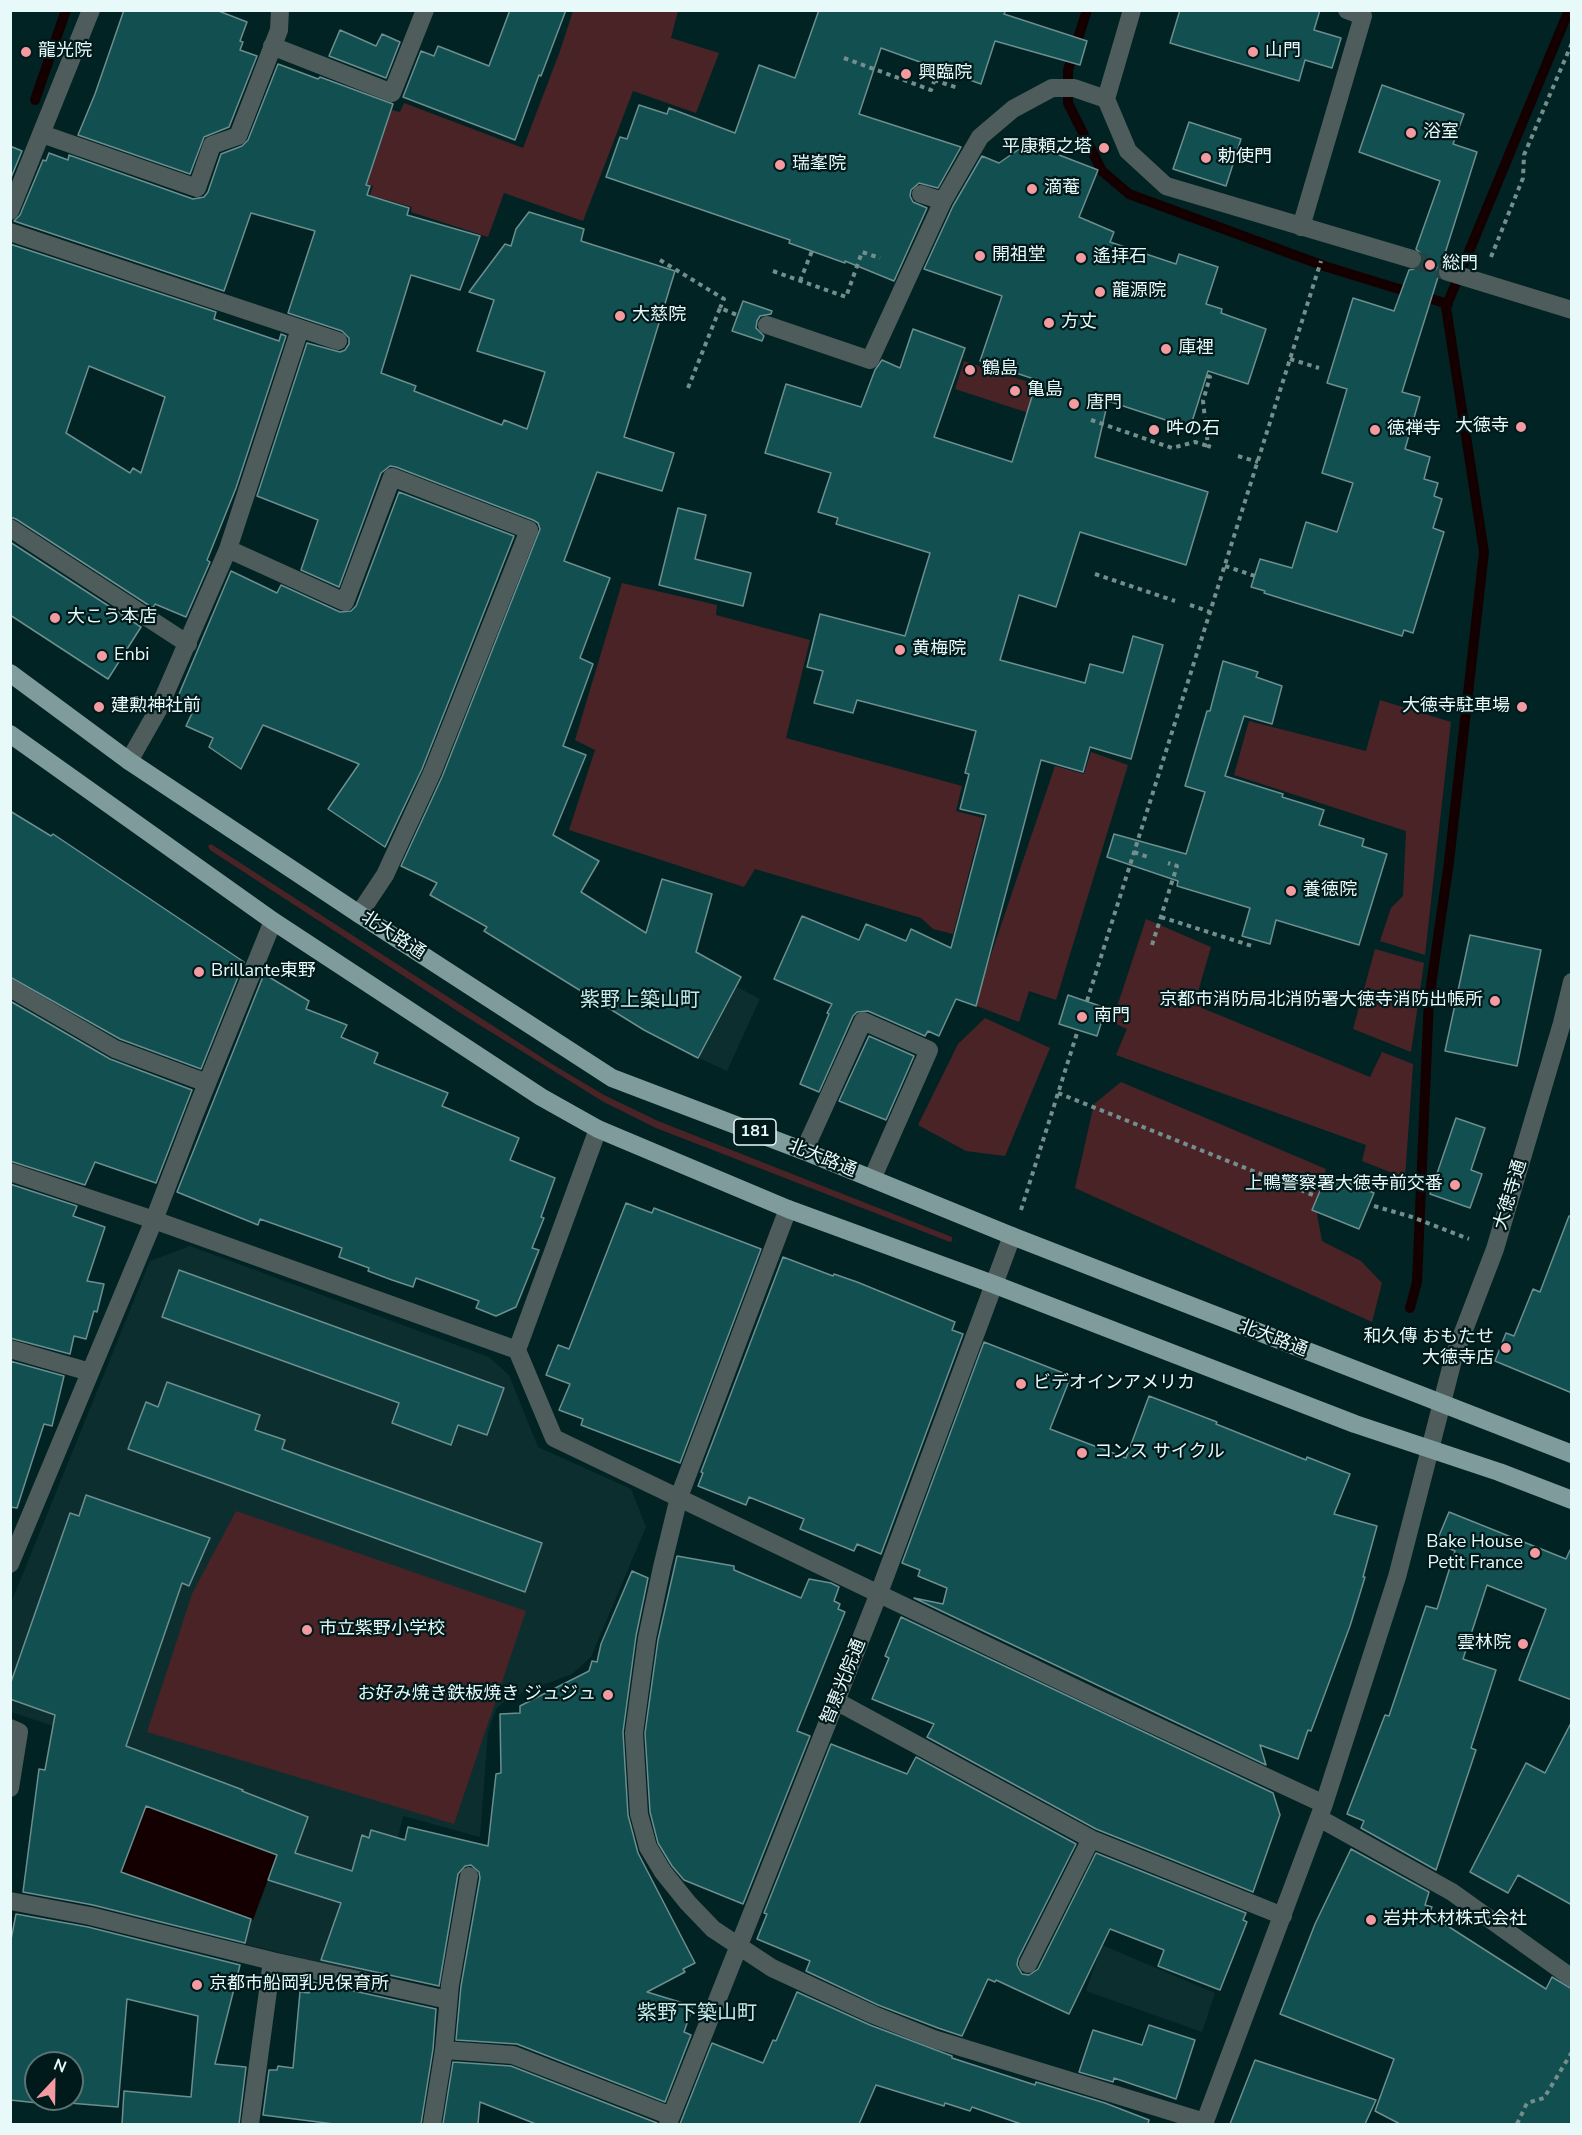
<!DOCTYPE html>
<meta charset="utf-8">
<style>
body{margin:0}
#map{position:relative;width:1582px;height:2135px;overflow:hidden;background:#022323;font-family:"Nunito Sans",sans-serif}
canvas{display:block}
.frame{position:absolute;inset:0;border:12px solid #e7f9f9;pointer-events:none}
.north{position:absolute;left:24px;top:2051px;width:60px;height:60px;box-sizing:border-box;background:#00191a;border:2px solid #5c7373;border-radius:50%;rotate:22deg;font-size:16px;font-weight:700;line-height:24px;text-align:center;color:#e7f9f9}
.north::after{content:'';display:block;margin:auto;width:21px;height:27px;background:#f49aa1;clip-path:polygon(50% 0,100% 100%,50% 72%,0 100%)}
</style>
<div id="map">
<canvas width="1582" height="2135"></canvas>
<div class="frame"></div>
<div class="north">N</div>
</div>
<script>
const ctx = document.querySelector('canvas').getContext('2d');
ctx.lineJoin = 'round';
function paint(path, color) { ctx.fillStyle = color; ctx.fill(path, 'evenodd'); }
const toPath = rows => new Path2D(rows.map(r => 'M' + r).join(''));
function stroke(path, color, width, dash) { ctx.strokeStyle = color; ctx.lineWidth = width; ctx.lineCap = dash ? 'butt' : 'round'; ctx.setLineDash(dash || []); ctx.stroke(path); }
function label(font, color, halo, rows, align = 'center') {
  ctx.font = font + ' "Nunito Sans","Noto Sans JP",sans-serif'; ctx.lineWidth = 4.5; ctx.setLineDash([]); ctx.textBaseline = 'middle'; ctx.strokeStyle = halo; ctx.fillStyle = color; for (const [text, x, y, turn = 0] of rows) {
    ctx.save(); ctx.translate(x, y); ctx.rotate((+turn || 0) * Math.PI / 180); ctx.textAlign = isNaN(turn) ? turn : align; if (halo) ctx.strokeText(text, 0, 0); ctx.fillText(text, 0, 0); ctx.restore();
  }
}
paint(toPath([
 [737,987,760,999,727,1071,699,1058],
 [190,1246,489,1357,509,1375,538,1447,631,1489,646,1527,591,1657,572,1674,508,1698,496,1709,488,1731,480,1837,403,1816,366,1974,87,1905,140,1755,11,1712,11,1603,150,1261],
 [1102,1945,1215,1993,1202,2032,1086,1991]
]), '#0c2e2f');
paint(toPath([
 [573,11,678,11,671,38,719,53,696,113,633,91,583,221,504,193,488,237,411,212,412,207,370,195,373,186,367,184,392,110,400,112,404,103,523,148,560,51],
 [964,361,1053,390,1044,418,955,389],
 [622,583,717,605,716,615,810,640,786,738,962,786,956,811,983,818,953,934,933,929,921,918,755,869,744,887,569,830,595,750,575,740],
 [1380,700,1451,722,1425,955,1380,941,1391,908,1403,896,1406,831,1234,775,1249,721,1366,751],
 [1091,752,1128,765,1056,1000,1029,991,1019,1022,974,1005,1055,766,1084,774],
 [211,844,552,1064,604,1095,658,1121,952,1237,952,1241,950,1242,656,1128,602,1101,462,1014,210,850,208,846],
 [1146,919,1211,947,1197,995,1202,1008,1370,1077,1382,1052,1413,1064,1405,1178,1362,1161,1366,1145,1116,1055,1127,1029,1112,1022],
 [1375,949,1424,963,1411,1052,1353,1029],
 [985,1018,1050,1048,1005,1156,966,1151,918,1125,958,1044],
 [1121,1082,1326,1169,1315,1203,1322,1241,1361,1261,1382,1283,1372,1322,1075,1188,1094,1104],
 [236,1511,526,1611,454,1824,147,1732,192,1594]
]), '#4a2327');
paint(toPath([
 [146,1806,277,1855,253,1920,121,1872]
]), '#150001');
stroke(toPath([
 [1087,10,1068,70,1068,103,1102,171,1129,194,1327,267,1448,304],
 [35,100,66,10],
 [1410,1308,1417,1282,1429,999,1449,862,1484,552,1446,307,1569,10]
]), '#150001', 10);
const building = toPath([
 [124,10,216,10,247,22,240,41,243,42,240,50,257,56,229,127,204,137,190,174,78,135,95,94,124,10],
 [510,10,566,10,541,76,539,75,515,140,403,97,421,51,434,56,438,46,489,66,510,10],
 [819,10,1006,10,1004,14,1087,41,1080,65,995,41,981,84,881,48,859,114,961,147,938,188,919,183,911,190,910,196,913,202,927,208,894,281,845,261,845,263,789,243,790,240,606,177,620,137,627,139,639,105,667,114,669,108,735,133,759,65,795,78,819,10],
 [1180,10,1320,10,1314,30,1341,38,1332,68,1305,60,1299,81,1170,43,1180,10],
 [340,30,376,46,382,34,400,42,386,78,329,56,340,30],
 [278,64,318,79,320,77,393,104,366,185,370,186,367,195,409,208,407,215,480,236,460,290,411,275,381,373,416,386,414,391,502,425,504,420,527,429,545,372,477,351,494,300,469,292,505,244,511,246,516,229,529,212,584,229,581,241,675,271,624,437,674,453,662,491,597,472,564,561,610,578,580,658,593,664,563,746,586,755,553,835,599,861,581,892,646,933,662,879,712,894,696,952,741,977,698,1058,644,1030,484,931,487,927,430,895,437,883,401,866,442,777,540,529,538,523,533,520,396,467,390,466,381,473,339,587,301,570,318,520,257,496,307,343,340,352,345,350,349,344,349,338,342,331,288,313,315,231,251,213,224,291,14,221,20,215,43,160,46,161,49,153,68,160,69,155,193,199,204,197,208,192,221,154,242,146,248,140,278,64],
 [1382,85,1464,114,1453,144,1477,152,1442,263,1437,268,1438,277,1402,392,1420,397,1405,449,1430,457,1424,479,1438,483,1434,496,1442,499,1433,528,1444,532,1413,633,1404,630,1402,636,1264,593,1265,591,1251,587,1260,559,1292,568,1306,522,1337,532,1353,483,1322,473,1347,389,1327,383,1353,298,1394,311,1409,270,1419,268,1423,262,1423,256,1416,249,1440,181,1359,152,1382,85],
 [1189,122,1241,139,1226,186,1173,169,1189,122],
 [1028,143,1098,170,1079,217,1114,232,1110,242,1176,264,1179,254,1218,267,1206,304,1222,309,1221,313,1266,329,1248,384,1208,371,1190,428,1108,401,1095,457,1208,492,1186,565,1080,532,1056,607,1019,595,1000,660,1085,683,1090,664,1123,673,1133,636,1163,645,1131,759,1090,747,1083,772,1041,760,976,1006,956,999,939,1036,928,1031,925,1036,868,1011,857,1012,853,1016,819,1092,800,1084,829,1014,827,1013,832,1004,774,979,802,916,859,940,866,924,906,941,911,929,951,948,986,815,960,809,969,774,965,773,976,731,857,700,853,713,814,703,823,671,807,667,820,614,905,636,930,553,836,524,838,518,818,512,831,473,765,453,786,384,861,407,875,370,882,360,900,368,913,329,965,348,934,437,1012,462,1037,380,980,361,1002,296,924,269,953,206,982,156,999,163,1028,143],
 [10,146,22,151,10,180,10,146],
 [10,244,216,312,214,319,279,341,281,334,286,336,236,488,207,560,210,562,186,617,155,604,153,608,16,519,10,517,10,244],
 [89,366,165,397,141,473,133,468,130,473,66,433,89,366],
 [743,301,772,311,771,314,760,316,757,321,756,328,764,336,762,341,732,331,743,301],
 [399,492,514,536,422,769,385,847,328,809,359,764,263,725,241,769,209,747,213,738,186,726,195,707,177,699,231,571,277,593,281,585,340,612,351,611,356,606,399,492],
 [678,508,706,515,695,559,751,573,743,606,659,585,678,508],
 [10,542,141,627,108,679,10,615,10,542],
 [1223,661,1258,672,1256,677,1282,686,1272,724,1244,716,1225,776,1283,794,1282,797,1324,810,1319,825,1364,839,1362,846,1387,854,1359,945,1276,920,1270,944,1242,936,1250,908,1177,886,1178,881,1107,857,1114,834,1186,854,1205,792,1185,786,1207,711,1210,711,1223,661],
 [10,811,51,836,53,834,244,962,201,1069,120,1039,10,977,10,811],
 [1470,935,1541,950,1517,1066,1445,1051,1470,935],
 [264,974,309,1001,306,1009,347,1025,341,1037,378,1053,374,1063,448,1093,442,1106,519,1138,510,1160,555,1178,541,1217,544,1218,532,1248,539,1250,516,1307,496,1316,476,1308,479,1301,416,1278,413,1287,392,1280,368,1271,369,1268,339,1257,342,1248,260,1219,258,1225,177,1192,264,974],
 [1068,995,1106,1008,1097,1036,1059,1024,1068,995],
 [10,1001,110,1059,192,1090,156,1183,95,1162,85,1185,10,1161,10,1001],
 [869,1036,914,1056,886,1120,839,1101,869,1036],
 [1456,1118,1485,1128,1471,1170,1482,1174,1470,1208,1430,1194,1456,1118],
 [1327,1174,1374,1193,1359,1229,1312,1210,1327,1174],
 [10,1184,77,1206,73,1216,105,1227,87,1281,104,1284,97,1312,94,1311,86,1339,74,1336,70,1354,10,1338,10,1184],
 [626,1203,652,1213,654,1208,761,1249,680,1463,581,1425,583,1419,559,1410,570,1384,546,1375,558,1345,569,1349,626,1203],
 [1569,1216,1572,1216,1572,1393,1495,1361,1506,1333,1514,1336,1533,1289,1540,1292,1569,1216],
 [783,1257,833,1276,834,1274,857,1282,955,1322,952,1330,963,1334,881,1554,857,1544,854,1551,800,1529,804,1519,749,1497,746,1505,698,1486,703,1473,701,1472,783,1257],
 [179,1270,504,1388,487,1435,458,1425,451,1445,392,1423,399,1403,162,1317,179,1270],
 [984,1342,1071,1376,1050,1429,1126,1458,1149,1396,1217,1422,1216,1424,1306,1460,1307,1457,1350,1474,1334,1514,1377,1526,1363,1577,1365,1577,1350,1626,1311,1731,1308,1730,1298,1759,1260,1745,1266,1765,914,1598,943,1604,947,1588,918,1576,920,1570,902,1563,984,1342],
 [10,1361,64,1376,52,1426,44,1424,17,1508,10,1507,10,1361],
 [167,1382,260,1415,255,1430,285,1440,282,1449,542,1543,525,1592,128,1449,146,1402,158,1407,167,1382],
 [86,1495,210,1538,189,1586,182,1583,126,1746,243,1790,242,1791,308,1817,295,1853,352,1871,362,1835,369,1838,371,1830,405,1840,408,1827,488,1846,496,1774,501,1773,500,1714,520,1713,520,1706,589,1671,592,1661,597,1662,601,1644,632,1571,648,1578,636,1636,623,1732,628,1815,638,1853,695,1963,683,1969,685,1972,647,1992,693,2006,684,2032,691,2035,665,2102,517,2044,456,2040,461,1986,480,1878,479,1872,471,1865,465,1866,458,1874,439,1986,321,1960,341,1903,268,1880,277,1855,146,1806,121,1872,251,1919,245,1943,93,1905,23,1892,39,1769,45,1770,55,1715,10,1699,10,1685,70,1513,79,1516,86,1495],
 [1449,1512,1566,1559,1570,1550,1572,1550,1572,1700,1519,1680,1546,1609,1487,1585,1463,1659,1496,1670,1471,1748,1476,1750,1436,1870,1361,1828,1364,1821,1347,1814,1385,1715,1389,1716,1426,1606,1437,1609,1455,1551,1436,1543,1449,1512],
 [677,1556,734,1566,734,1570,801,1598,809,1579,831,1583,839,1587,834,1601,840,1604,838,1609,845,1612,797,1731,810,1736,743,1904,684,1880,672,1866,658,1843,650,1812,645,1733,658,1640,677,1556],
 [901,1617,1273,1793,1280,1815,1253,1892,1096,1829,927,1737,934,1724,872,1699,889,1658,885,1656,901,1617],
 [1572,1721,1572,1905,1518,1875,1508,1893,1470,1872,1526,1763,1545,1773,1572,1721],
 [831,1744,907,1774,916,1757,1076,1844,1018,1959,1017,1965,1022,1974,1029,1975,1038,1969,1096,1853,1246,1913,1243,1920,1247,1922,1220,1990,1158,1966,1164,1950,1110,1929,1069,2014,996,1980,995,1982,988,1979,962,2036,938,2028,878,2005,806,1971,810,1961,757,1939,767,1914,764,1913,831,1744],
 [1351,1849,1429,1892,1425,1905,1432,1907,1429,1914,1546,1989,1552,1977,1572,1989,1572,2124,1400,2124,1375,2111,1394,2059,1280,2014,1315,1924,1351,1849],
 [16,1914,88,1927,240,1965,215,2064,246,2067,239,2124,122,2124,124,2091,191,2097,198,2016,127,1999,118,2107,57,2102,57,2105,10,2100,10,1945,16,1914],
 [36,2063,72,2063,72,2099,36,2099,36,2063],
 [313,1982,436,2009,433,2049,421,2124,334,2124,263,2115,269,2070,277,2070,278,2066,293,2068,300,1992,309,1993,313,1982],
 [797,1992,870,2025,952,2056,952,2058,1035,2085,1036,2082,1105,2103,1149,2120,1148,2124,1021,2124,972,2107,970,2111,945,2103,944,2106,876,2085,859,2124,680,2124,712,2043,763,2063,773,2040,776,2041,797,1992],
 [1149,2025,1195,2040,1176,2099,1114,2078,1113,2082,1079,2072,1093,2030,1142,2045,1149,2025],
 [1255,2060,1376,2100,1365,2124,1230,2124,1255,2060],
 [453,2062,511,2066,657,2123,657,2124,536,2124,480,2102,478,2124,443,2124,453,2062]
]);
paint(building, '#124f50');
stroke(building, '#6d8e8f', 1.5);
stroke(toPath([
 [1412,259,1448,272]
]), '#244343', 18, [18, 9]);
stroke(toPath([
 [844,58,931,90,940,65],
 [934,80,958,88],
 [1491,257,1523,178,1524,155,1572,43],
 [660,260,724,299,720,308],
 [773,271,846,297,862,252,880,258],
 [800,281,812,251],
 [1290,359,1319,368],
 [1207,376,1210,377,1203,401,1208,446,1214,448],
 [688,388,720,308,737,315],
 [1091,420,1172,448,1195,442,1208,446],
 [1238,456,1258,462],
 [1225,566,1255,576],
 [1095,574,1175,601],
 [1190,605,1210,612],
 [1134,852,1148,857],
 [1161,917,1252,946],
 [1152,945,1177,866,1168,863],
 [1087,1001,1321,261],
 [1058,1093,1313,1195],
 [1374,1206,1412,1217,1469,1239],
 [1021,1210,1078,1030],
 [1517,2124,1527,2103,1544,2098,1572,2052]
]), '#748d8d', 4, [4.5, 4.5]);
stroke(toPath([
 [1132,10,1106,99,1128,151,1166,186,1412,259],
 [272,46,392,93,425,10],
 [42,134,197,188,212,145,238,136,279,30,280,10],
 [921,194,943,201],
 [10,211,91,10],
 [1301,227,1363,16,1347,10],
 [10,232,338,341],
 [1448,272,1572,310],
 [767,325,870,360,943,201,980,137,1013,109,1052,88,1074,88,1106,99],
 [10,528,188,644],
 [228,549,345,602,392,477,529,530,432,773,385,875,359,914],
 [129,761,158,710,228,549,300,329],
 [10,988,115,1049,207,1083],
 [804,1151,863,1021,929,1050,872,1179],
 [10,1172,154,1220,517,1350,554,1438,1096,1698,1324,1804],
 [788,1209,679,1497,662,1567,647,1638,634,1733,639,1814,648,1847,663,1872,688,1903,713,1929,772,1968,874,2015,934,2039,1205,2122],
 [10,1349,90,1372],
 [517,1350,598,1129],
 [10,1564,154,1220,195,1113,273,921],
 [836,1701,1091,1839,1283,1916],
 [10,1728,19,1732,10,1788],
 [1319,1818,1452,1892,1572,1978],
 [10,1901,90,1916,272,1961,448,2000],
 [1028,1964,1091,1839],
 [444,2050,513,2055,671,2116],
 [250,2124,272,1961],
 [432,2124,444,2050,450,1985,469,1876],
 [668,2124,879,1593,1012,1236],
 [1204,2124,1324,1804,1397,1577,1454,1356,1495,1249,1562,1023,1572,982]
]), '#4e5c5c', 18);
stroke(toPath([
 [10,673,129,761,359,914,612,1078,804,1151,1012,1236,1572,1454],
 [10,734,273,921,541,1097,598,1129,788,1209,993,1284,1355,1424,1499,1472,1572,1500]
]), '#7f9b9b', 18);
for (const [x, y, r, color] of [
 [26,52,6,"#f49aa1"],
 [1253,52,6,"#f49aa1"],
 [906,74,6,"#f49aa1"],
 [1411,133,6,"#f49aa1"],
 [1104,148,6,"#f49aa1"],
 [1206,158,6,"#f49aa1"],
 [780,165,6,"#f49aa1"],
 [1032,189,6,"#f49aa1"],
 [980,256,6,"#f49aa1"],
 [1081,258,6,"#f49aa1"],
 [1430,265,6,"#f49aa1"],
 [1100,292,6,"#f49aa1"],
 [620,316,6,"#f49aa1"],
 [1049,323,6,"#f49aa1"],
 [1166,349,6,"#f49aa1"],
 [970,370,6,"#f49aa1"],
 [1015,391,6,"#f49aa1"],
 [1074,404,6,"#f49aa1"],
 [1521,427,6,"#f49aa1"],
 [1154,430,6,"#f49aa1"],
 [1375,430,6,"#f49aa1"],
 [55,618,6,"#f49aa1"],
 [900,650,6,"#f49aa1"],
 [102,656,6,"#f49aa1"],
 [99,707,6,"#f49aa1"],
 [1522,707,6,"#f49aa1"],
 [1291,891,6,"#f49aa1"],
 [199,972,6,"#f49aa1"],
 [1495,1001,6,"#f49aa1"],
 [1082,1017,6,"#f49aa1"],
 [1455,1185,6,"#f49aa1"],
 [1506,1348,6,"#f49aa1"],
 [1021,1384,6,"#f49aa1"],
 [1082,1453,6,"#f49aa1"],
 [1535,1553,6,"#f49aa1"],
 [307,1630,6,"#f49aa1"],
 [1523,1644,6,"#f49aa1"],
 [608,1695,6,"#f49aa1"],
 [1371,1920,6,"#f49aa1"],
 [197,1985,6,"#f49aa1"]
]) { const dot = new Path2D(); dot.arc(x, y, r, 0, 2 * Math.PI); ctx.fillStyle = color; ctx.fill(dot); stroke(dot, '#00191a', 2); }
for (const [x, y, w] of [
 [755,1132,42]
]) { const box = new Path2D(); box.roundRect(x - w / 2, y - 13, w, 26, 4.5); ctx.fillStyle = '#00191a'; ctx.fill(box); stroke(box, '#e7f9f9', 1.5); }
label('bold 16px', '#e7f9f9', null, [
 ["181",755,1132]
]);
label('18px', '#e7f9f9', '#00191a', [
 ["龍光院",38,52],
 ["山門",1265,52],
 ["興臨院",918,74],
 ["浴室",1423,133],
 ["平康頼之塔",1092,148,"right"],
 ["勅使門",1218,158],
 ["瑞峯院",792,165],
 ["滴菴",1044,189],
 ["開祖堂",992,256],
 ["遙拝石",1093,258],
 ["総門",1442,265],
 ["龍源院",1112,292],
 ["大慈院",632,316],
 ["方丈",1061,323],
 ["庫裡",1178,349],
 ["鶴島",982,370],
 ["亀島",1027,391],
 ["唐門",1086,404],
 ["大徳寺",1509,427,"right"],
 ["吽の石",1166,430],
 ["徳禅寺",1387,430],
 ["大こう本店",67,618],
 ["黄梅院",912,650],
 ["Enbi",114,656],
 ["建勲神社前",111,707],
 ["大徳寺駐車場",1510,707,"right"],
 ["養徳院",1303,891],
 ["Brillante東野",211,972],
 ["京都市消防局北消防署大徳寺消防出帳所",1483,1001,"right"],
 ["南門",1094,1017],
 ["上鴨警察署大徳寺前交番",1443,1185,"right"],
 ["和久傳 おもたせ",1494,1338,"right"],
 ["大徳寺店",1494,1359,"right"],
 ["ビデオインアメリカ",1033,1384],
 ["コンス サイクル",1094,1453],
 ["Bake House",1523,1543,"right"],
 ["Petit France",1523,1564,"right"],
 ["市立紫野小学校",319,1630],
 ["雲林院",1511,1644,"right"],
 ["お好み焼き鉄板焼き ジュジュ",596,1695,"right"],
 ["岩井木材株式会社",1383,1920],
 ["京都市船岡乳児保育所",209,1985]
], 'left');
label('18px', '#e7f9f9', '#00191a', [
 ["北大路通",393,936,33],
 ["北大路通",822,1159,22],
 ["大徳寺通",1511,1195,-73],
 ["北大路通",1273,1339,21],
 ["智恵光院通",844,1682,-68]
]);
label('20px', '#c5eaea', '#00191a', [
 ["紫野上築山町",640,1001],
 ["紫野下築山町",697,2014]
]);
</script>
